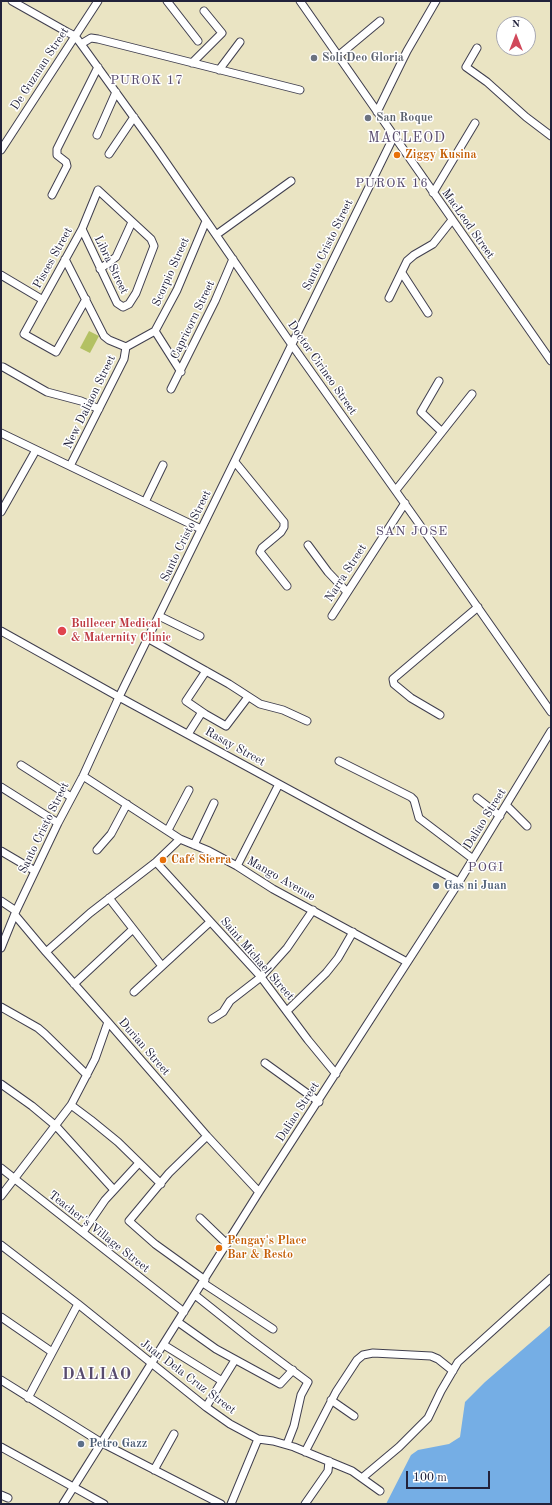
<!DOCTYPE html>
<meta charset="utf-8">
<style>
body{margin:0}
#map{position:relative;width:552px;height:1505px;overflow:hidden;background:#eae4c3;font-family:"Old Standard TT",serif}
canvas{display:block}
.frame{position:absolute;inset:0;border:2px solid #22223b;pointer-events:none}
.north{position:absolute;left:496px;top:16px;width:40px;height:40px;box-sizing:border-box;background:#fff;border:1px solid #a7a7b1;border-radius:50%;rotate:0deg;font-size:11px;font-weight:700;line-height:16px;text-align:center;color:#22223b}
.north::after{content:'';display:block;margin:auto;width:14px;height:18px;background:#d1495b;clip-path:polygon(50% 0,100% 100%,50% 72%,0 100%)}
.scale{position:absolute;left:406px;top:1471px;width:84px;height:18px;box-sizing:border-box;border:2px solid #22223b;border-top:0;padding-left:5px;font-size:12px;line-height:14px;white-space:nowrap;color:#22223b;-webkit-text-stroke:3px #fff;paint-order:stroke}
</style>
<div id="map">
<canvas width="552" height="1505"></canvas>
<div class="frame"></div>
<div class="north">N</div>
<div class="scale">100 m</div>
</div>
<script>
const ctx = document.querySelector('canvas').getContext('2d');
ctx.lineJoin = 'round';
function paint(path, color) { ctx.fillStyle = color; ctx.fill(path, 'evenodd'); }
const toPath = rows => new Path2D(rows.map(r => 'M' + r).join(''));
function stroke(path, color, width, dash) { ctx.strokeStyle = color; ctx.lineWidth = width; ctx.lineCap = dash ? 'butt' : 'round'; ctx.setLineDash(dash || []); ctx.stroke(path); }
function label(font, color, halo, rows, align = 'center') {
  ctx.font = font + ' "Old Standard TT",serif'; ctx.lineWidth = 3; ctx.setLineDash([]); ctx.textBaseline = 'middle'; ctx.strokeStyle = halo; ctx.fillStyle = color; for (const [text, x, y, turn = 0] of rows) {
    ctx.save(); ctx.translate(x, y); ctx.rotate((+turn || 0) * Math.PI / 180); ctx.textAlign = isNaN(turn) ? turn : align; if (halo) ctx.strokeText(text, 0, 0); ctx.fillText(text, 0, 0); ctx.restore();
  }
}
paint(toPath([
 [89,331,99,336,90,353,80,348]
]), '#b3c163');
paint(toPath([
 [551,1325,551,1504,386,1504,411,1455,418,1450,449,1444,460,1437,465,1402,485,1382]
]), '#75aee5');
const minor = toPath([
 [12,1,67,32,75,36,81,44,156,148,292,345,427,535,551,712],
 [167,1,198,41],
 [300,1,551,361],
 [81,44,91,38,98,39,300,90],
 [477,48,466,67,487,82,526,117,551,136],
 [338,56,380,21],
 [192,63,222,33,204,11],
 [219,70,240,42],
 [377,112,407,51,436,1],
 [97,135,116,92],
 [1,150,98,1],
 [109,154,134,117],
 [433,193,475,123],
 [52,195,67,166,66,162,57,155,57,149,98,67],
 [82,229,117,303,123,307,129,304,136,293,154,246,151,239,98,190,82,229,24,334,56,352,86,299],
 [216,235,291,181],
 [65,259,104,336,109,340,126,347],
 [100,269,116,257,132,222],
 [402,273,428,313],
 [1,275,43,300],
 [389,298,407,261,414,255,433,244,452,220],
 [155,331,181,372],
 [126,347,155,331,177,290,206,221],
 [3,367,47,392,81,401,99,409],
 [439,381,421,412,442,432],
 [171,389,215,301,233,259],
 [1,433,201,529],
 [235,462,284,522,284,527,281,532,262,548,260,552,287,586],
 [70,466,124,359,126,347],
 [396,490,472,394],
 [145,502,163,465],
 [1,512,36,450],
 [308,545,328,572,347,592],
 [159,616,200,636],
 [332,616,405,503],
 [1,631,119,697,459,882],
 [149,639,229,684,260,704,283,710,307,721],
 [206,671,186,701,205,714,226,726,248,697],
 [440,715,411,698,394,684,393,679,478,607],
 [188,734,202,712],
 [339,761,411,797,414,800,419,818,473,859],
 [21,765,71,797],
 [83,776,180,839,209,851,237,866,273,889,407,962],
 [1,787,58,823],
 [477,798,500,816],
 [506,805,527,826],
 [168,830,189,790],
 [194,845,214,803],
 [97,850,111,834,127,804],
 [1,851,35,871],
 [156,862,261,977,308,1040,336,1074],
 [237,866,279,784],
 [109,898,162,966],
 [1,901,16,911],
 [15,915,46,952,108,1022,207,1136,259,1192],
 [1,948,16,911,58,823,83,776,119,697,394,136],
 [46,952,90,913,156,862,180,839],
 [74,984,133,929],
 [134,992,210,922],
 [1,1007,38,1028,45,1034,87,1075],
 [287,1011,326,973,338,958,353,932],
 [212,1019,223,1012,230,1001,261,977,287,948,313,910],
 [265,1063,319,1102],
 [1,1084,32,1106,56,1126,114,1190],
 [71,1105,91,1120,118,1142,161,1184],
 [1,1168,184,1312],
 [1,1196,71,1105,95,1059,108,1022],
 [200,1218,227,1244],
 [83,1232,105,1200,139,1163],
 [1,1245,78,1304,206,1407,230,1424,258,1439,273,1441,294,1447,352,1471,380,1491],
 [205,1280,155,1244,129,1221,169,1173,207,1136],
 [203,1283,273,1329],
 [195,1295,249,1338,308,1382,301,1395,294,1426,287,1444],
 [1,1317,52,1352],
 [178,1322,216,1349,280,1384,293,1370],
 [164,1345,222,1381],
 [1,1380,102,1443,221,1504],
 [28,1398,78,1304],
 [331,1400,354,1416],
 [206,1407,235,1360],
 [1,1447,104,1504],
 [305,1452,336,1392,357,1360,363,1355,373,1353,431,1356,438,1359,453,1371],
 [154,1470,174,1434],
 [362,1478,399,1447,428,1418,441,1391,458,1362,551,1278],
 [1,1495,8,1498],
 [63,1504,259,1192,459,882,551,731],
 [231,1504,258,1439],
 [305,1504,328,1471,329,1461]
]);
stroke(minor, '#403f4f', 9);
stroke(minor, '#fff', 7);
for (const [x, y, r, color] of [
 [314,58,4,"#6b7280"],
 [368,118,4,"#6b7280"],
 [397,155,4,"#e8710a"],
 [62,631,5,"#e0444e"],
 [163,860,4,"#e8710a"],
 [436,886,4,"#5c6f8a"],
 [219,1248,4,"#e8710a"],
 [81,1444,4,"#5c6f8a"]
]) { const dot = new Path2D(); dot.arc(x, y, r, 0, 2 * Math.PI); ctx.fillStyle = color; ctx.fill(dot); stroke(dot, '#fff', 1.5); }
label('bold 12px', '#5b616d', '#fff', [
 ["Soli Deo Gloria",322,58],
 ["San Roque",376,118]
], 'left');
label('12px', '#22223b', '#fff', [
 ["De Guzman Street",40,69,-57],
 ["MacLeod Street",468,224,55],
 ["Santo Cristo Street",328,245,-64],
 ["Pisces Street",53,258,-61],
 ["Libra Street",111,265,64],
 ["Scorpio Street",171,272,-66],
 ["Capricorn Street",193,320,-64],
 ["Doctor Cirineo Street",322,368,55],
 ["New Daliaon Street",90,402,-64],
 ["Santo Cristo Street",186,536,-64],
 ["Narra Street",346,573,-57],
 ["Rasay Street",235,747,29],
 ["Daliao Street",485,819,-58],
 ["Santo Cristo Street",44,828,-64],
 ["Mango Avenue",281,879,30],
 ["Saint Michael Street",257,959,49],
 ["Durian Street",144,1047,49],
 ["Daliao Street",298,1112,-57],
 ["Teacher's Village Street",99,1232,38],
 ["Juan Dela Cruz Street",188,1377,37]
]);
label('bold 12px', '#c56008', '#fff', [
 ["Ziggy Kusina",405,155],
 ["Café Sierra",171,860],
 ["Pengay's Place",227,1241],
 ["Bar & Resto",227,1255]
], 'left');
label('bold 12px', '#be3a42', '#fff', [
 ["Bullecer Medical",71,624],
 ["& Maternity Clinic",71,638]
], 'left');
label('bold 12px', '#4e5e75', '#fff', [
 ["Gas ni Juan",444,886],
 ["Petro Gazz",89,1444]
], 'left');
ctx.letterSpacing = '1px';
label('13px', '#584b6e', '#fff', [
 ["PUROK 17",147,81],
 ["PUROK 16",392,184],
 ["SAN JOSE",412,532],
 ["POGI",486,868]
]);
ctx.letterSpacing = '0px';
ctx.letterSpacing = '1px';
label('14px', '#584b6e', '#fff', [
 ["MACLEOD",407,138]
]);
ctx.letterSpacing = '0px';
ctx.letterSpacing = '1px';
label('bold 16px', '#584b6e', '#fff', [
 ["DALIAO",97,1375]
]);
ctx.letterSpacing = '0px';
</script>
